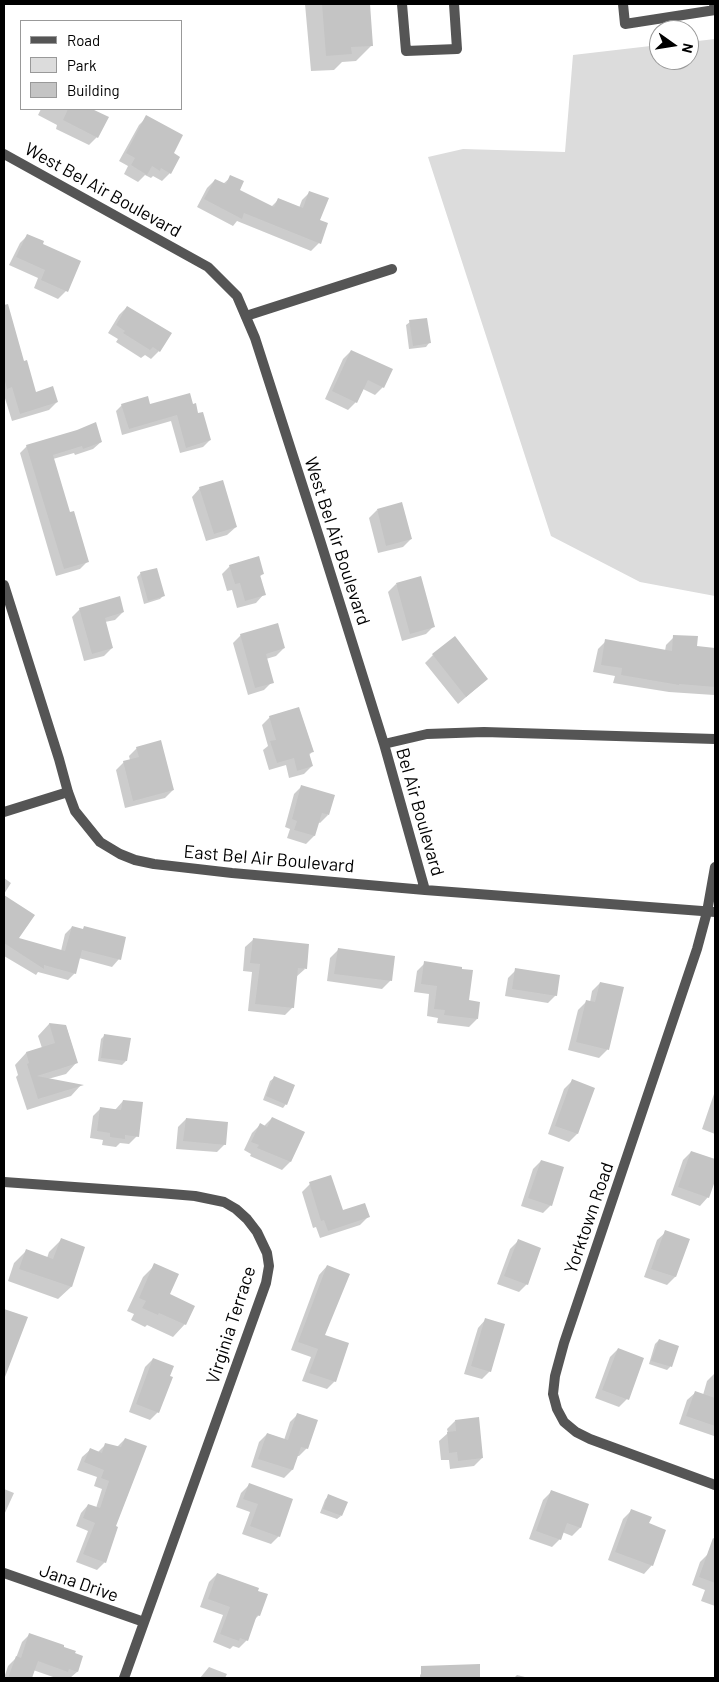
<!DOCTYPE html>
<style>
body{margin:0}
#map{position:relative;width:719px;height:1682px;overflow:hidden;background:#fff;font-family:Barlow,sans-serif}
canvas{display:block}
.frame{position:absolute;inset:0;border:5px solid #000;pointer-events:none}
.legend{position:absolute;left:20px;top:20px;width:162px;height:90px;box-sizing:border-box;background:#fff;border:1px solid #999;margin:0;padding:6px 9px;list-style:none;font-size:15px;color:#000}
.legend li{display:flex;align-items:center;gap:10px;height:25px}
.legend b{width:25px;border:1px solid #999}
.north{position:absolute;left:649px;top:20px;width:50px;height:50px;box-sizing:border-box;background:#fff;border:1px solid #999;border-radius:50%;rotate:103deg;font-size:14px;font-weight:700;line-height:20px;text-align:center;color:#000}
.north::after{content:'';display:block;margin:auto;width:18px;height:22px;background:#000;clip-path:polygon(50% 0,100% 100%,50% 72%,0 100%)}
</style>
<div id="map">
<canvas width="719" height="1682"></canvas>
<div class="frame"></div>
<ul class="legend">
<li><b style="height:6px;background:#555"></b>Road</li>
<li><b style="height:14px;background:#dcdcdc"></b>Park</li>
<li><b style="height:14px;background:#c4c4c4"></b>Building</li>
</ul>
<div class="north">N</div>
</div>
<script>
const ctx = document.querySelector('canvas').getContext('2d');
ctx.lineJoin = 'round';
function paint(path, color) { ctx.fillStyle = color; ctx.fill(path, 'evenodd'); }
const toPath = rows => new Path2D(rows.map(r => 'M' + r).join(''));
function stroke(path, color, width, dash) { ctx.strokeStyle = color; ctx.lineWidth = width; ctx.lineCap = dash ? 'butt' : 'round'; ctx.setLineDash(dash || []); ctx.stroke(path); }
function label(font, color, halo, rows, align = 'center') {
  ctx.font = font + ' Barlow,sans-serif'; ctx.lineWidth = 4.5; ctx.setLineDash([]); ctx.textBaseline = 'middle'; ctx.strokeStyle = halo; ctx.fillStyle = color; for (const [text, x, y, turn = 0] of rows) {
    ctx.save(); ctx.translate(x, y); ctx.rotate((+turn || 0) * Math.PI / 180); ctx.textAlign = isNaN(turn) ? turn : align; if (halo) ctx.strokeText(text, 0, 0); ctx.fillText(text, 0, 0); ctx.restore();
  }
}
paint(toPath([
 [715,39,715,596,640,582,551,536,428,157,463,149,565,152,573,55,659,45,659,60,689,60,689,42]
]), '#dcdcdc');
paint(toPath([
 [305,4,369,4,372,45,356,61,342,62,334,70,311,71],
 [41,109,89,109,107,118,97,137,89,145,56,129,57,125,38,115],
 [147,117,172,154,170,173,162,181,153,176,151,178,145,175,138,182,124,174,128,166,119,161,139,125],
 [231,177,238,191,271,207,278,200,299,208,302,200,310,192,319,221,319,243,311,251,237,221,233,226,197,207,207,188,215,180,223,184],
 [28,235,41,244,80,262,66,291,58,299,34,288,38,278,9,265,20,243],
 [7,305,23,363,35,393,57,402,49,410,12,421,4,395,4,306],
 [127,307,159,351,151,359,145,355,141,358,116,342,118,339,108,333,119,315],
 [410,322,429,343,426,347,409,349,406,325],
 [351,351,383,387,375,395,363,389,356,402,348,410,325,399,343,359],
 [122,405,149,406,198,415,210,440,203,447,180,453,171,421,122,435,116,411],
 [101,442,93,449,75,455,74,453,53,459,69,513,88,561,80,569,56,576,20,453,27,446],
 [200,488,236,527,227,535,206,541,192,497],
 [377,510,411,539,403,547,378,553,369,518],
 [230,566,263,574,259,577,264,594,256,603,237,608,232,590,227,591,222,574],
 [141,573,163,596,160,599,144,604,137,577],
 [396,584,434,626,426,634,402,641,388,592],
 [80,609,123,612,115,620,105,622,112,648,104,656,84,661,72,617],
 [241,635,284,648,276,656,266,659,272,682,264,690,248,695,233,643],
 [674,637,696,648,715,649,715,693,714,695,669,692,613,683,615,676,593,672,598,649,606,641,665,651,666,645],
 [433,655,487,679,458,704,425,663],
 [270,717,312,752,309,755,312,766,304,774,289,778,286,765,269,770,263,750,268,746,262,725],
 [137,748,173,790,165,798,125,808,116,770,124,762,130,760,129,756],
 [302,786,328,815,320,823,318,822,314,836,306,844,287,838,290,829,285,827,294,794],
 [4,878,11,883,4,894],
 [4,896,33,915,17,939,61,951,65,934,72,927,119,959,112,967,79,958,75,973,68,980,38,972,36,975,4,956],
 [254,939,305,969,296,977,293,1007,285,1015,248,1011,252,972,243,971,245,947],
 [338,950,393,957,390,981,382,989,327,981,330,958],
 [425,963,468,1001,477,1019,469,1027,437,1023,438,1018,427,1016,429,994,414,992,417,971],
 [516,970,556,995,548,1003,505,996,508,978],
 [600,983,622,988,607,1050,599,1058,568,1050,578,1010,586,1002,590,1002,592,991],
 [49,1024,66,1026,77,1062,66,1074,48,1079,81,1085,71,1096,27,1110,16,1077,18,1075,15,1065,26,1053,42,1048,38,1036],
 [105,1035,126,1061,122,1065,98,1061,101,1039],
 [274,1078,286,1104,283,1108,263,1100,270,1081],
 [572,1081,593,1088,577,1134,569,1142,548,1134,564,1089],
 [715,1091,715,1134,702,1129],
 [123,1101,137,1136,129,1144,120,1143,116,1147,102,1145,103,1140,90,1138,93,1116,101,1108,115,1110],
 [272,1118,303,1133,290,1162,282,1170,250,1156,251,1154,244,1150,252,1133,260,1125,263,1127],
 [186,1119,225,1144,217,1152,176,1149,178,1127],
 [691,1152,715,1161,715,1177,708,1197,700,1206,671,1195,683,1160],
 [541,1161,551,1205,543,1213,521,1206,533,1169],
 [310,1184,342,1211,368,1217,360,1225,320,1238,316,1227,313,1228,302,1192],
 [666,1232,688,1240,675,1277,667,1285,644,1277,657,1240],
 [61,1240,84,1247,71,1287,58,1299,8,1281,14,1263,26,1251,47,1258,49,1252],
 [518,1241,527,1284,519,1292,497,1284,510,1249],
 [155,1265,168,1295,185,1324,173,1337,147,1325,145,1327,131,1320,134,1314,127,1311,143,1277],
 [327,1266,324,1336,335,1381,327,1389,302,1381,311,1357,291,1350,319,1275],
 [4,1310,26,1317,7,1367,4,1371],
 [486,1319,490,1371,482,1379,464,1374,478,1328],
 [659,1340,677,1347,670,1367,667,1370,649,1364,655,1344],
 [618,1349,627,1399,619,1407,595,1398,610,1357],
 [153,1359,168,1376,158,1412,150,1420,129,1412,145,1367],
 [715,1373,715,1435,714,1436,679,1424,687,1400,696,1392,703,1395,707,1381],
 [298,1414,307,1448,299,1456,297,1456,292,1470,284,1478,251,1467,259,1442,267,1434,284,1440,290,1422],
 [455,1421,482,1458,474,1466,450,1469,449,1460,441,1460,439,1441,448,1433,447,1429],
 [125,1439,114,1527,105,1562,97,1570,76,1562,88,1531,76,1526,81,1513,88,1505,96,1508,102,1489,94,1486,97,1477,77,1470,82,1457,90,1450,97,1453,106,1444,117,1447],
 [249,1485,279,1536,271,1544,242,1534,250,1512,236,1507,241,1493],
 [4,1489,14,1493,4,1515],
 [551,1492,588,1505,580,1528,572,1536,562,1532,560,1539,552,1547,529,1539,543,1500],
 [328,1496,341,1516,337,1519,320,1513,325,1500],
 [631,1511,648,1524,652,1565,644,1574,608,1560,623,1519],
 [708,1554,715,1557,715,1606,701,1601,705,1590,692,1585,700,1562],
 [217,1574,259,1615,254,1620,247,1640,239,1648,233,1646,230,1649,213,1642,223,1615,200,1607,209,1582],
 [30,1634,82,1657,77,1672,70,1678,61,1677,56,1678,33,1670,31,1678,4,1678,8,1666,16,1658,22,1642],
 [478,1665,479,1678,420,1678,420,1675,428,1667],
 [209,1667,227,1674,225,1678,200,1678],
 [517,1675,529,1678,514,1678]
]), '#0003');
paint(toPath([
 [322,4,370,4,373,46,351,47,352,54,326,56],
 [68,109,92,109,109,117,98,138,63,120],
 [146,115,183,135,174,153,180,157,171,174,161,168,160,171,152,166,147,175,131,165,135,158,126,153],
 [230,175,244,181,240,190,274,207,278,198,303,208,309,191,329,198,320,220,328,223,321,244,244,213,242,219,204,199,215,179,226,184],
 [27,234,44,241,43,244,81,261,68,292,41,280,45,270,16,257],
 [8,304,24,361,27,360,36,392,53,386,58,402,20,414,12,387,7,389,4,377,4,305],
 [127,306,172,333,160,352,153,347,150,350,123,333,125,331,116,325],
 [427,318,431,343,413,346,409,320],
 [351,350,393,369,384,388,368,380,357,403,332,391],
 [190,393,193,404,196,403,198,413,203,412,211,440,186,448,177,415,129,429,121,404,148,396,150,404],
 [96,422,102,442,83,449,82,446,53,455,70,512,74,511,89,562,64,569,26,445,77,430],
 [223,480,237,527,214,534,199,487],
 [402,502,412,539,386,546,377,509],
 [259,556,264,574,260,575,266,595,245,601,240,583,235,584,229,565],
 [157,568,165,596,148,601,140,572],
 [421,576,435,627,410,634,396,583],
 [120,596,124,612,105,618,113,648,92,654,79,608],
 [278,623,285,648,266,654,274,683,255,688,240,634],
 [673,635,698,636,697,646,715,648,715,687,679,684,679,685,621,675,622,668,601,665,605,639,672,651],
 [455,636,488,679,466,697,432,654],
 [299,707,314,752,309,753,313,766,297,771,294,758,277,763,270,741,276,740,269,716],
 [161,740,174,790,133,801,123,761,139,757,136,747],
 [301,785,335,795,329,815,322,813,315,836,294,830,297,821,292,819],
 [4,895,35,915,19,938,65,951,72,926,83,929,84,926,126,937,121,960,82,950,76,974,44,965,44,969,4,943],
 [253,938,309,944,307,969,298,968,294,1008,255,1004,260,964,250,963],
 [338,948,395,956,392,981,334,974],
 [424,961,462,967,462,969,473,970,469,1000,480,1002,478,1019,444,1015,445,1010,434,1009,437,986,421,984],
 [515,968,560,975,557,996,512,989],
 [600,982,624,987,609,1050,576,1042,586,1000,595,1002],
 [49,1023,66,1025,78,1063,37,1076,84,1085,38,1099,27,1064,29,1063,26,1052,55,1043],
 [104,1034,131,1038,127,1061,101,1058],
 [274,1076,295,1085,287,1105,266,1096],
 [572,1079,595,1088,578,1134,555,1126],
 [123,1100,143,1102,139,1137,125,1135,125,1139,110,1137,110,1133,97,1131,100,1107,121,1110],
 [272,1117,305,1132,291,1162,257,1148,259,1145,251,1142,260,1123,267,1127],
 [186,1118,228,1122,226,1145,183,1141],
 [691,1151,715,1159,715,1181,709,1198,678,1187],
 [541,1160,564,1167,552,1206,528,1198],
 [331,1175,343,1210,365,1203,370,1217,328,1231,324,1220,321,1221,309,1182],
 [665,1230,690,1239,676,1277,651,1269],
 [61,1238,85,1247,72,1287,19,1269,26,1249,53,1259],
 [518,1239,541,1248,528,1285,504,1276],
 [154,1263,179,1274,170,1294,195,1306,186,1325,159,1313,158,1315,142,1308,146,1301,139,1298],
 [327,1265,350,1274,325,1335,349,1343,336,1382,309,1373,318,1349,298,1342],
 [4,1309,28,1317,5,1377,4,1376],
 [485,1318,505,1324,491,1372,471,1366],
 [659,1339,679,1346,672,1367,651,1361],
 [618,1348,644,1358,629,1400,602,1390],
 [153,1358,174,1366,170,1376,173,1377,159,1413,136,1404],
 [695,1391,715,1398,715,1426,686,1416],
 [297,1413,318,1420,308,1449,301,1447,293,1470,258,1459,267,1433,288,1440],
 [479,1417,483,1458,458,1461,457,1452,449,1453,447,1432,456,1431,455,1420],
 [125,1438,147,1446,116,1526,118,1527,106,1563,83,1554,95,1523,83,1518,88,1504,100,1508,109,1481,101,1478,104,1470,84,1462,90,1448,102,1453,105,1443,121,1447],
 [249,1483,293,1499,280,1537,250,1526,258,1504,243,1499],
 [551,1490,589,1504,581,1528,567,1523,561,1540,536,1531],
 [328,1494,348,1502,342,1516,323,1509],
 [631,1509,652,1517,649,1523,666,1530,653,1566,615,1552],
 [713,1538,715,1539,715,1583,699,1577],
 [217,1573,259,1588,258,1591,268,1594,260,1616,257,1615,248,1641,240,1638,239,1641,220,1634,230,1607,208,1599],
 [29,1633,64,1645,64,1647,76,1651,75,1653,83,1656,78,1672,69,1669,68,1672,38,1661,32,1678,8,1678,16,1656,21,1658],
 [480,1664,480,1678,421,1678,421,1666]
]), '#c4c4c4');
stroke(toPath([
 [402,4,406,51,457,49,454,4],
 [623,4,625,24,715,10,714,4]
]), '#555', 10);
stroke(toPath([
 [4,154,208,267,237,296,255,338,320,540,384,744,425,890],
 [246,316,392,269],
 [4,585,59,759,68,792,75,811,100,842,120,854,135,860,154,864,232,873,425,890,715,912],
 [384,744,427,734,484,732,715,739],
 [4,812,68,792],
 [715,867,707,912,697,949,564,1343,555,1376,553,1394,557,1409,564,1422,576,1432,590,1439,715,1485],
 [4,1182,159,1193,195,1196,224,1202,236,1209,247,1219,257,1232,267,1253,269,1266,266,1283,124,1678],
 [4,1573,144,1622]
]), '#555', 10);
label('18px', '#000', '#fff', [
 ["West Bel Air Boulevard",103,190,29],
 ["West Bel Air Boulevard",337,541,72],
 ["Bel Air Boulevard",420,812,74],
 ["East Bel Air Boulevard",269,859,5],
 ["Yorktown Road",589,1218,-71],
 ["Virginia Terrace",231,1325,-72],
 ["Jana Drive",79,1583,19]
]);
</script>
